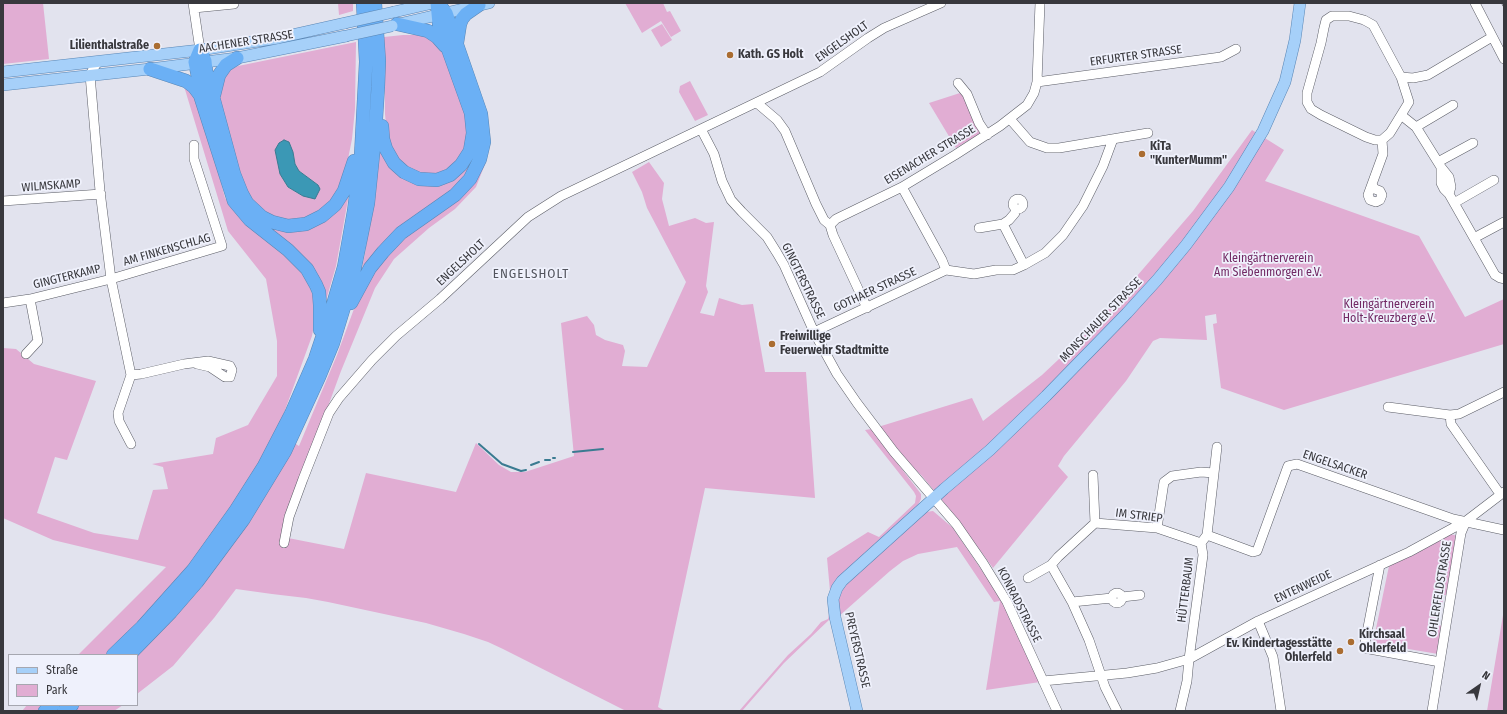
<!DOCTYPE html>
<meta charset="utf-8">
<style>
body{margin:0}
#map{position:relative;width:1507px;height:714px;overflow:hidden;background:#e2e3ee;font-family:"Fira Sans Condensed",sans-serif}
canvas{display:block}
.frame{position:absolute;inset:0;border:4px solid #38383d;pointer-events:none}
.legend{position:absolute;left:8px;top:654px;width:130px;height:52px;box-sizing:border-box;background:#eff1fc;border:1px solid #a6a7b0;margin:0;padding:5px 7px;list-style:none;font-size:12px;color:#38383d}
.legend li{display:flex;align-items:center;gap:8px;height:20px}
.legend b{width:20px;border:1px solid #a6a7b0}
.north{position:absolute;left:1459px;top:666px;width:40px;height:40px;-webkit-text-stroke:3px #eff1fc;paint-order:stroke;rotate:34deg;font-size:11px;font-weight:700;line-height:16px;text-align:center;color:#38383d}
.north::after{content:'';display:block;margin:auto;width:14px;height:18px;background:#38383d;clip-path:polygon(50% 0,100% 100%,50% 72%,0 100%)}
</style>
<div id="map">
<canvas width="1507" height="714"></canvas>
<div class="frame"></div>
<ul class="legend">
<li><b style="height:5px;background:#a6d0f9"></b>Straße</li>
<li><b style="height:11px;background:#e1add3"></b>Park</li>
</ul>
<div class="north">N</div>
</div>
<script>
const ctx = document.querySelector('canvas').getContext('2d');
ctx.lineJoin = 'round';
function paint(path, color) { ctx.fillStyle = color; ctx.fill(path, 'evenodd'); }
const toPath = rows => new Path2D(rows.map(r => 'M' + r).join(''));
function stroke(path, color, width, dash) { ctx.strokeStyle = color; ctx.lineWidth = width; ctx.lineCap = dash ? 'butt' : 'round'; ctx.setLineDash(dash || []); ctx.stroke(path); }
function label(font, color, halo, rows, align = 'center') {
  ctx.font = font + ' "Fira Sans Condensed",sans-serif'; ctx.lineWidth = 3.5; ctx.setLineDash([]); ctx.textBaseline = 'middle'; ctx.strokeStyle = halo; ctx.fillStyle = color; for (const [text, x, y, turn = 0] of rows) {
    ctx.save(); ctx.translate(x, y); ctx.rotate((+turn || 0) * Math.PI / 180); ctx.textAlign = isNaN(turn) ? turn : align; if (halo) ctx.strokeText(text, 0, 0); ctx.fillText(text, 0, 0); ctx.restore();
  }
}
paint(toPath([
 [3,3,43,3,49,59,3,64],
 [338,3,353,3,353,11,339,15],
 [625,3,663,3,667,12,670,11,681,31,671,37,661,21,642,33],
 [662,24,672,40,661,47,651,30],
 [403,35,423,35,440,44,467,117,467,145,452,167,433,175,424,175,400,164,387,136,385,114,384,37],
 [356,42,355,109,352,139,346,169,339,189,330,202,322,210,305,218,292,220,277,219,263,212,254,203,245,188,219,104,224,73,238,66],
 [293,152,295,164,299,171,318,185,303,196,288,187,280,174],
 [690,81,708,115,695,121,679,92,680,86],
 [183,83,193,90,207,129,225,198,239,217,247,225,285,256,300,270,310,288,315,301,316,314,312,336,277,432,299,446,337,355,358,298,371,273,402,237,478,174,487,159,476,187,455,209,429,228,394,259,375,288,341,371,285,523,283,537,344,549,366,473,456,492,476,443,499,465,511,472,525,472,574,456,561,323,587,316,594,325,596,335,605,340,623,345,625,351,622,366,647,367,686,282,647,208,642,192,632,172,649,162,664,183,662,199,669,226,695,218,706,223,714,222,706,286,708,292,700,313,714,316,719,298,742,305,753,304,765,372,806,372,815,498,705,488,658,707,665,711,626,711,503,649,488,642,464,634,426,623,328,602,306,598,272,594,236,589,214,618,173,666,137,694,137,655,78,655,166,567,53,540,3,518,3,348,16,349,34,364,96,381,67,460,55,457,37,513,94,533,138,540,153,490,168,489,163,467,152,464,213,454,216,438,248,425,277,376,277,341,266,279,228,231],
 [960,93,965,94,981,133,956,148,929,103],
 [1252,130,1284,150,1265,181,1419,236,1465,317,1504,299,1504,344,1284,410,1221,388,1213,324,1217,323,1216,314,1205,316,1207,340,1160,338,1153,341,1126,381,1064,456,1058,466,1068,477,993,568,951,511,922,476,905,460,878,427,972,398,983,421,1042,375,1093,327,1193,211],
 [481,141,463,181,361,273,365,253,381,146,391,164,436,182],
 [351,183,336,266,325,304,321,284,260,224,250,210,305,228],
 [871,429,918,490,921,494,921,499,918,505,830,591,827,558,868,532,879,537,915,503,916,496,914,492,865,430],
 [933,511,953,528,987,578,1004,606,1040,682,986,690,1000,601,994,602,957,547,918,554,903,561,890,571,838,617,838,592,841,587,926,512],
 [1450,534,1458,536,1448,595,1444,595,1438,625,1443,626,1438,654,1373,643,1389,566],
 [828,593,830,619,784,663,742,711,739,711,788,655,811,634,821,622,828,619,829,615],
 [1504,609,1504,711,1487,711],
 [27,705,123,705,114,711,22,711]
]), '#e1add3');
const water = toPath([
 [284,140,289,142,293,152,295,164,299,171,318,185,320,189,315,199,303,196,288,187,280,174,275,150,279,143,284,140]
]);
paint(water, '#3b98b5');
stroke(water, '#3a7b91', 1);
stroke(toPath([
 [479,444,502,464,521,471,526,470],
 [573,452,603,449],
 [553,458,555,458],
 [545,460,550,460],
 [531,465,539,462]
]), '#3a7b91', 2);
const minor = toPath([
 [193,3,200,50],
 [1475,3,1504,59],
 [194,8,234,4,233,3],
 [1332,16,1349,16,1364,20,1373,25,1401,77,1409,102,1390,133,1382,140,1375,140,1366,137,1321,115,1311,109,1307,102,1307,93,1321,43,1324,28,1326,20,1332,16],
 [98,62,93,69,90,75,100,191,111,279,131,375,118,413,119,421,131,444],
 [1401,77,1413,78,1428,75,1492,37],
 [1037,82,1221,57,1236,49],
 [958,83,967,94,979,123,987,135],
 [757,103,777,120,785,131,816,204,824,220,830,225],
 [1401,115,1416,127,1441,167,1449,177,1451,187,1449,194],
 [1010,119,1030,142,1047,148,1059,148,1148,133],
 [1416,127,1453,105],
 [701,129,714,154,722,181,731,200,742,212,767,237,777,253,784,265,814,332,837,374,857,403,894,452,956,524,983,563,1007,602,1057,711],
 [1438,162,1473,143],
 [1441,167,1441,183,1444,189,1449,194,1495,275,1500,278,1504,279],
 [1372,185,1375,189,1380,191,1382,195,1380,200,1376,202,1370,200,1368,195,1383,154,1382,140],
 '1013 204a5 5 0 1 1 10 0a5 5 0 1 1-10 0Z',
 [3,201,101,194],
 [1454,203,1494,180],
 [1016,209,1015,213,1009,220,1003,224,1024,265],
 [979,228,1003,224],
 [1474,238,1504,222],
 [946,270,974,274,996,270,1013,270,1024,265,1045,253,1063,235,1083,206,1103,166,1113,139],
 [3,303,30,299,111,279,222,246,194,159,194,145],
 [867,308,833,235,830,225,836,219,902,187,955,155,1000,126,1027,105,1034,93,1037,82,1040,3],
 [814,332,946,270,942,260,902,187],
 [26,354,38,341,30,299],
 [131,375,141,374,184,364,208,361,230,366,232,370,230,377,225,377,210,367,197,364],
 [1388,407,1450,415],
 [1093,475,1095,523],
 [1500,494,1451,424,1450,415,1459,414,1504,392],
 [1157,528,1164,482,1172,476,1201,472,1214,473],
 [1207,535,1253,552,1257,551,1288,466,1297,464,1453,519,1504,530],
 [284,543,289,517,303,479,329,413,339,398,372,360,396,336,440,299,528,217,561,196,820,72,868,38,884,28,941,3],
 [1380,565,1364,648,1440,662],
 [1028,578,1051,565],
 '1112 598a5 5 0 1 1 10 0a5 5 0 1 1-10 0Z',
 [1122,597,1140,595],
 [1072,602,1112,598],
 [1258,621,1273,657,1281,711],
 [1043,681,1127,673,1157,668,1189,659,1258,621,1409,552,1466,521,1504,492],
 [1117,711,1105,687,1089,640,1072,602,1051,565,1058,557,1095,523,1157,528,1201,543],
 [1180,711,1187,681,1189,659,1203,555,1201,543,1207,535,1217,447],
 [1432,711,1461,533,1466,521]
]);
const major = toPath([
 [394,12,433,3],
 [399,24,489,3],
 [3,72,200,50,278,38,345,23],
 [3,85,150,69,237,58,346,36],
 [857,711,835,617,833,599,837,588,842,581,944,489,990,450,1046,396,1127,313,1157,280,1186,245,1229,187,1263,131,1276,102,1285,82,1295,40,1300,3]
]);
const highway = toPath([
 [397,24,428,31,437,37,445,46],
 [457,43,460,24,462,19,466,14,479,5],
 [200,50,205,61,206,71,234,174,242,194,247,203,262,217,272,222,288,226,306,224,322,216,335,205,344,191,354,161],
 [200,50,195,62,202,96],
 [150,69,186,81,194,87,200,95,234,201,250,220,288,250,307,269,316,285,319,292,320,305,320,330],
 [214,95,219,75,226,65,237,58],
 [382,126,383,139,386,149,394,163,404,172,419,179,437,180,450,175,461,165,470,151,473,133,471,113,439,24,437,3],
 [351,303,370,268,383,252,401,233,455,195,470,179,480,159,484,142,481,114,446,13,438,3],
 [113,655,142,627,193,570,236,510,264,466,291,414,315,359,332,308,344,267,354,211,361,155,366,62,363,3],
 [129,655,171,612,197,582,243,520,285,451,319,377,333,343,352,281,368,203,375,135,378,87,379,61,375,3],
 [45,711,53,705],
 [64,711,72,705]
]);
stroke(minor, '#5b5d66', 10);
stroke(major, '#5986b5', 12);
stroke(highway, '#5986b5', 14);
stroke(minor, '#fff', 9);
stroke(major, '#a6d0f9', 11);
stroke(highway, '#6bb0f5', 13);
const rail = toPath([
 [1503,3,1504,5]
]);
stroke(rail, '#59595f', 3.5);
stroke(rail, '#eff1fc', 2, [6]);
const majorBridge = toPath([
 [345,23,394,12],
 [346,36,392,26]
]);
stroke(majorBridge, '#5986b5', 12, []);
stroke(majorBridge, '#a6d0f9', 11);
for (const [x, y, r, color] of [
 [157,46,4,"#aa6d31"],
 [730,55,4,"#aa6d31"],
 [1142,154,4,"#aa6d31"],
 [772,344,4,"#aa6d31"],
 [1351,642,4,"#aa6d31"],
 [1340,651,4,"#aa6d31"]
]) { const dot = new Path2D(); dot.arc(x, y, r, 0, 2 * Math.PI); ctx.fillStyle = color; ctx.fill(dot); stroke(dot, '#eff1fc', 1.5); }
label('12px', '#38383d', '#eff1fc', [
 ["AACHENER STRASSE",246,42,-9],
 ["ENGELSHOLT",842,42,-35],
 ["ERFURTER STRASSE",1136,56,-8],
 ["EISENACHER STRASSE",930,155,-31],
 ["WILMSKAMP",51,186,-4],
 ["AM FINKENSCHLAG",167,250,-16],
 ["ENGELSHOLT",461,263,-43],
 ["GINGTERKAMP",67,277,-14],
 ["GINGTERSTRASSE",803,281,64],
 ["GOTHAER STRASSE",875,290,-25],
 ["MONSCHAUER STRASSE",1101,320,-46],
 ["ENGELSACKER",1335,465,19],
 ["IM STRIEP",1139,516,7],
 ["ENTENWEIDE",1303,587,-25],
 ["OHLERFELDSTRASSE",1440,589,-81],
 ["HÜTTERBAUM",1186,590,-83],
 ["KONRADSTRASSE",1019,605,63],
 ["PREYERSTRASSE",857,650,77]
]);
label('bold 12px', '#38383d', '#eff1fc', [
 ["Lilienthalstraße",149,46,"right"],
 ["Kath. GS Holt",738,55],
 ["KiTa",1150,147],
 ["\"KunterMumm\"",1150,161],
 ["Freiwillige",780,337],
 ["Feuerwehr Stadtmitte",780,351],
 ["Kirchsaal",1359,635],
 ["Ohlerfeld",1359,649],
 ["Ev. Kindertagesstätte",1332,644,"right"],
 ["Ohlerfeld",1332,658,"right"]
], 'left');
label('12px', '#722964', '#eff1fc', [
 ["Kleingärtnerverein",1268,259],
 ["Am Siebenmorgen e.V.",1268,273],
 ["Kleingärtnerverein",1389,305],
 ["Holt-Kreuzberg e.V.",1389,319]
]);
ctx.letterSpacing = '1px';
label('13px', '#52545d', '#eff1fc', [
 ["ENGELSHOLT",531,274]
]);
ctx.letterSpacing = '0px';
</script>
